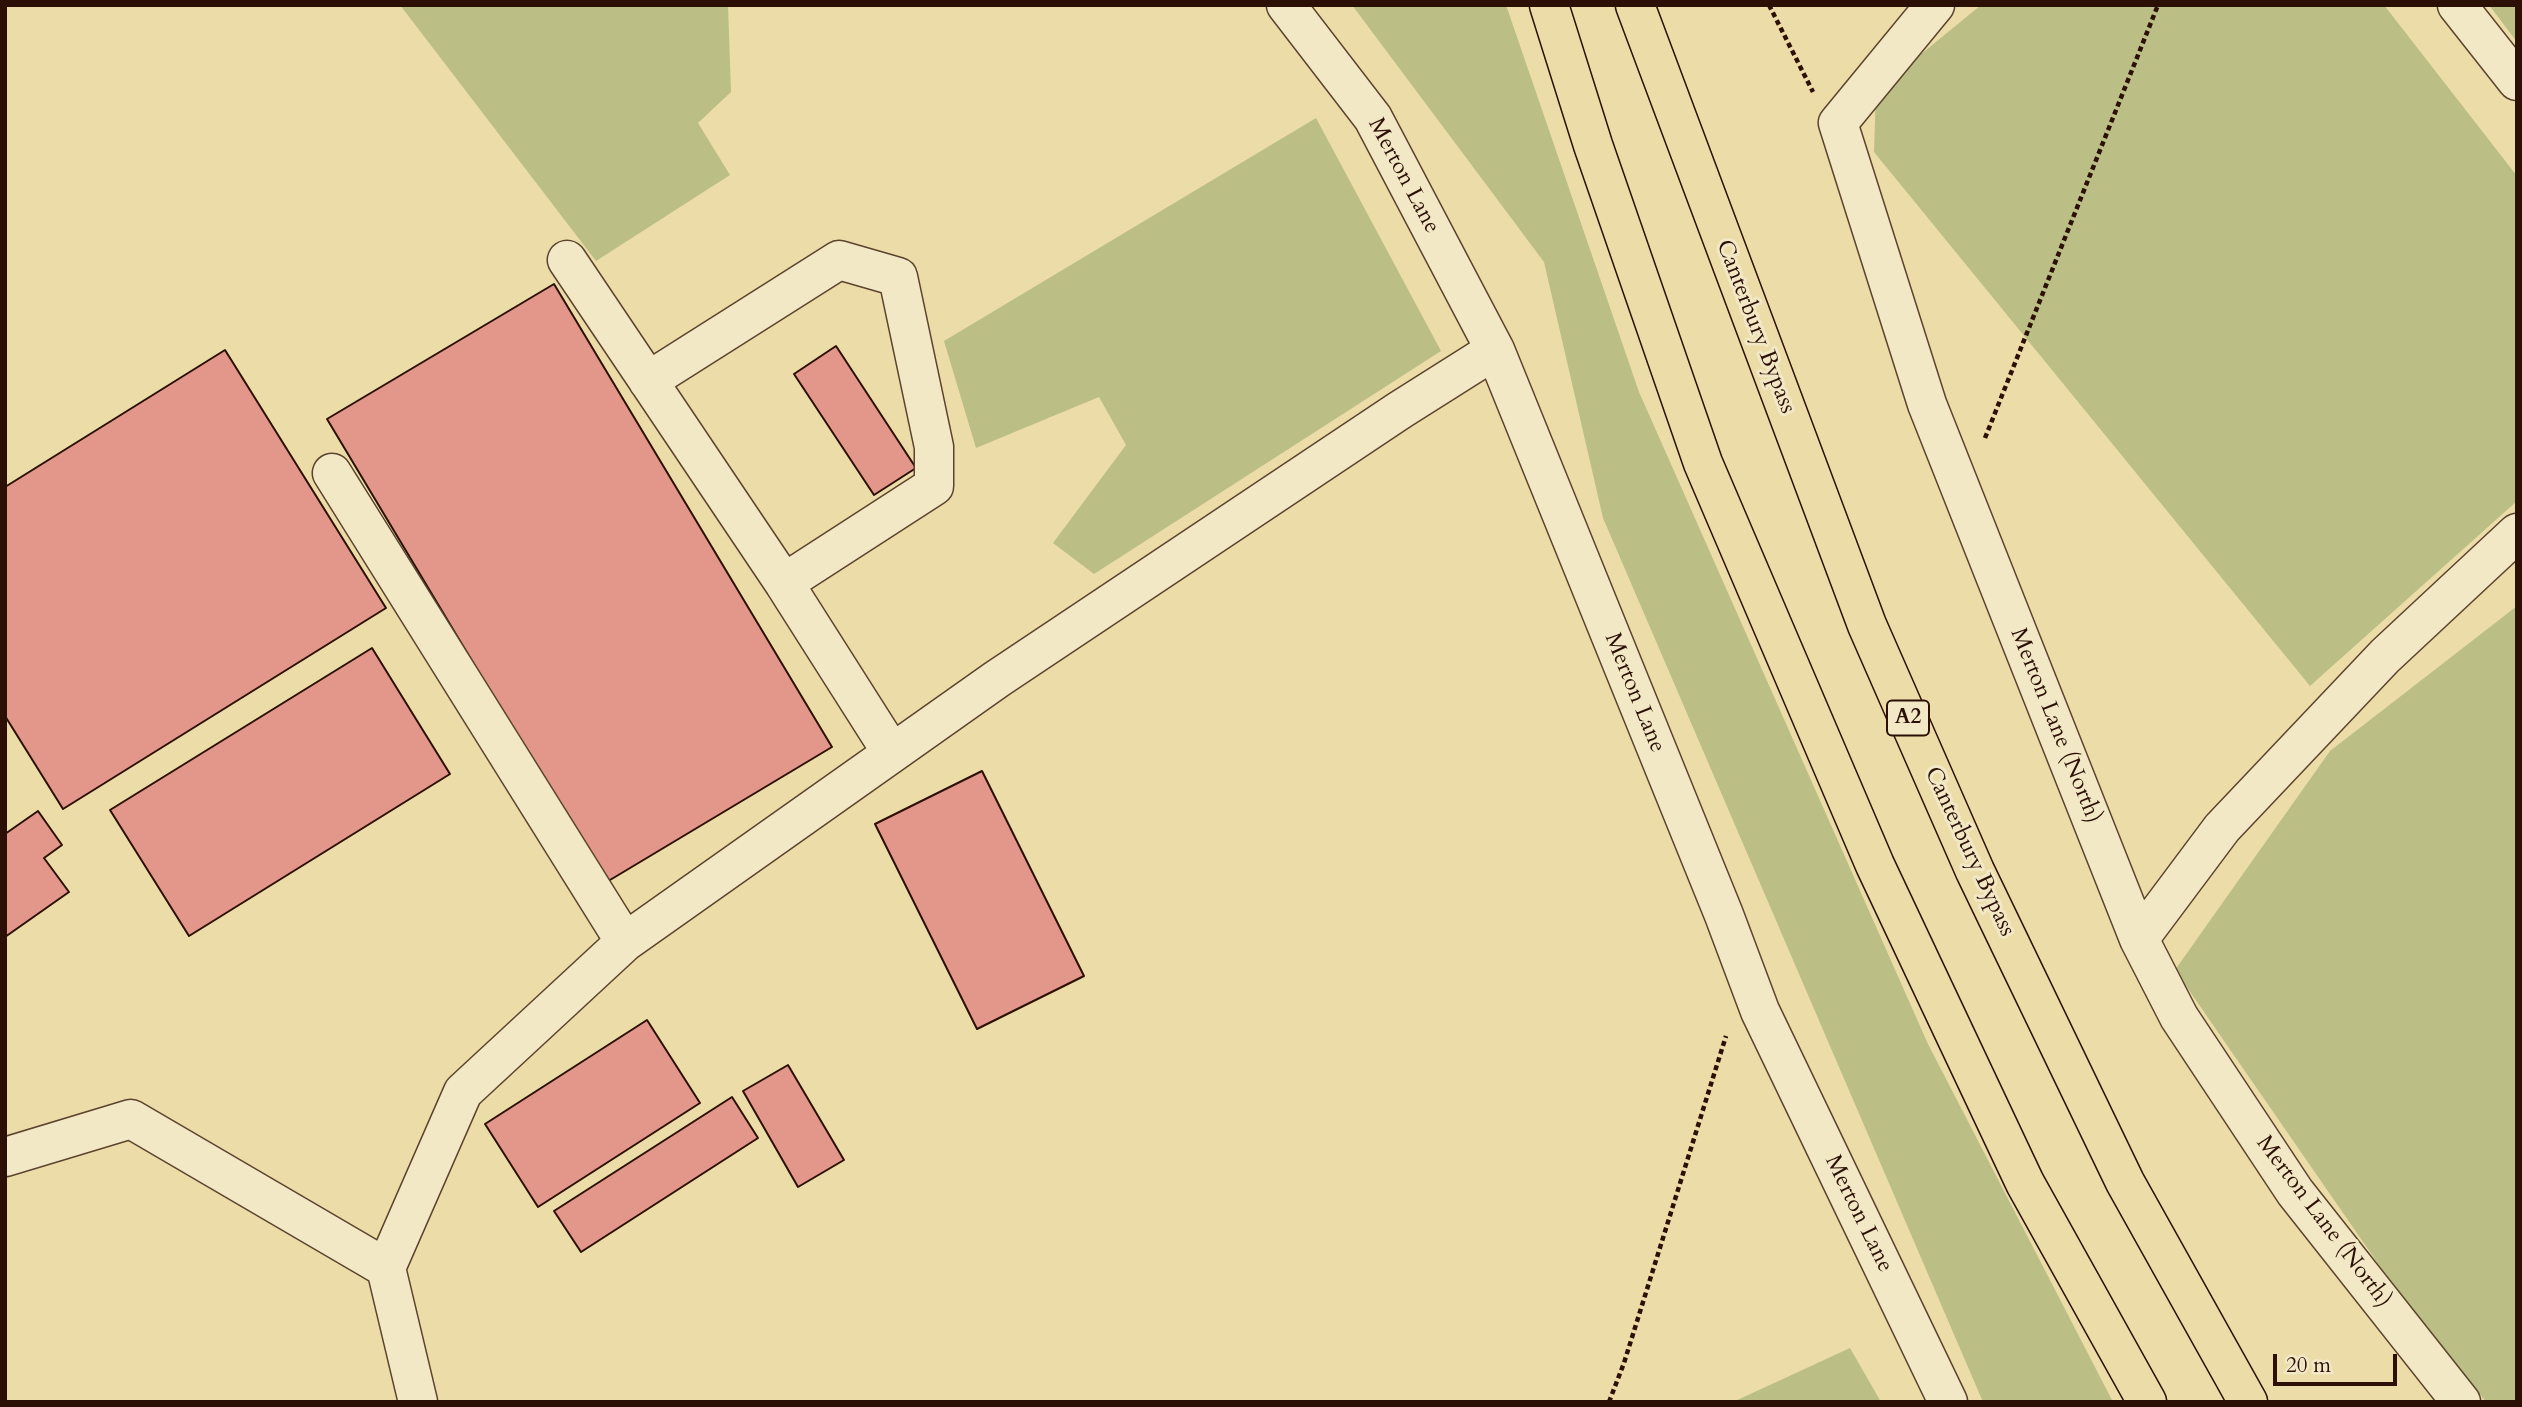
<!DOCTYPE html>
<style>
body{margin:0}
#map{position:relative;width:2522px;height:1407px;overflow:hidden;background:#ebdca8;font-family:Cardo,serif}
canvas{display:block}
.frame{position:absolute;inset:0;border:7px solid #2c1005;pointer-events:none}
.scale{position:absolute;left:2273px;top:1354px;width:124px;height:32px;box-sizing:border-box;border:4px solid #2c1005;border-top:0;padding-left:9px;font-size:21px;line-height:24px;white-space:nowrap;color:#2c1005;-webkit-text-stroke:5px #f2e8c6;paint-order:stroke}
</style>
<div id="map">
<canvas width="2522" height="1407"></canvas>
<div class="frame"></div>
<div class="scale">20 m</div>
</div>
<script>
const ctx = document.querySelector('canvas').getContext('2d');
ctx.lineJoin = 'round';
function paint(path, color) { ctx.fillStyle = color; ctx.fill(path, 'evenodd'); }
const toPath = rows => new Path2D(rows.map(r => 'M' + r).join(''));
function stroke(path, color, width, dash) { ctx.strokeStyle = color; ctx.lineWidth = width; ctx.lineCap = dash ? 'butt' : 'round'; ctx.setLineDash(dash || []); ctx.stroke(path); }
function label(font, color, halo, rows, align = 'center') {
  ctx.font = font + ' Cardo,serif'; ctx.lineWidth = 6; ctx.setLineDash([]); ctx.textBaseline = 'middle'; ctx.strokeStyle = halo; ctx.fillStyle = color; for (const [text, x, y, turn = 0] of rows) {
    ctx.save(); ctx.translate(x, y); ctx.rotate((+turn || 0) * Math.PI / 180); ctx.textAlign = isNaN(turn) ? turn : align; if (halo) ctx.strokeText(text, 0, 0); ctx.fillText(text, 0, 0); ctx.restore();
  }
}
paint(toPath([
 [400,5,728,5,731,92,698,123,730,175,596,261],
 [1352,5,1506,5,1639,392,1928,1044,2113,1402,1983,1402,1603,518,1544,262],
 [1981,5,2384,5,2517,176,2517,501,2310,686,1874,152,1876,91],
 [2489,5,2517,5,2517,42],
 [1316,118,1441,351,1094,574,1053,543,1126,445,1099,397,976,448,944,341],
 [2517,606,2517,1402,2486,1402,2379,1265,2175,970,2330,751],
 [1850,1348,1881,1402,1733,1402]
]), '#bbbf85');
const building = toPath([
 [554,284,832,747,605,883,327,419,554,284],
 [836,346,916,468,874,495,794,374,836,346],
 [225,350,386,608,63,809,5,716,5,487,225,350],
 [372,648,450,774,189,936,110,810,372,648],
 [982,771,1084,976,977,1029,875,824,982,771],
 [38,811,62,845,44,858,69,892,5,937,5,834,38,811],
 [647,1020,700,1103,538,1207,485,1124,647,1020],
 [788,1065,844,1160,798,1187,743,1091,788,1065],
 [732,1097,758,1138,581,1252,554,1211,732,1097]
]);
paint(building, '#e2978a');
stroke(building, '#2c1005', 2);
const minor = toPath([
 [1286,5,1373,118,1495,350,1724,915,1760,1011,1948,1402],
 [1935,5,1838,123,1927,404,2139,939,2179,1017,2295,1192,2461,1402],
 [2457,5,2517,81],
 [567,260,784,583,892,753],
 [648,381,839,260,898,277,934,447,934,486,784,583],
 [332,473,625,942],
 [2139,939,2222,828,2385,656,2517,533],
 [5,1157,131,1119,386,1268,463,1092,625,942,997,679,1400,410,1495,350],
 [386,1268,418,1402]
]);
const highway = toPath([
 [1549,5,1593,145,1703,463,1875,865,2025,1183,2147,1402],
 [1635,5,1867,625,1975,871,2125,1182,2248,1402]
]);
stroke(minor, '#5c432e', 41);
stroke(highway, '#2c1005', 41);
stroke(toPath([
 [1769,5,1813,92],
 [1985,438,2158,5],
 [1609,1402,1624,1363,1726,1036]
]), '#2c1005', 4.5, [5, 3.5]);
stroke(minor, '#f2e8c6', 38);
stroke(highway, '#ebdca8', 38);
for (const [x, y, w] of [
 [1908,718,42]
]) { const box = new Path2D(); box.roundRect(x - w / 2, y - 17.5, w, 35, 5); ctx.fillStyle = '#f2e8c6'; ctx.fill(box); stroke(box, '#2c1005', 2); }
label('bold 21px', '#2c1005', null, [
 ["A2",1908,718]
]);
label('23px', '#2c1005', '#f2e8c6', [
 ["Merton Lane",1403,176,62],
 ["Canterbury Bypass",1755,327,69],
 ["Merton Lane",1634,693,68],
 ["Merton Lane (North)",2055,726,68],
 ["Canterbury Bypass",1969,852,65],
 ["Merton Lane",1858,1214,64],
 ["Merton Lane (North)",2323,1222,53]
]);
</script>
